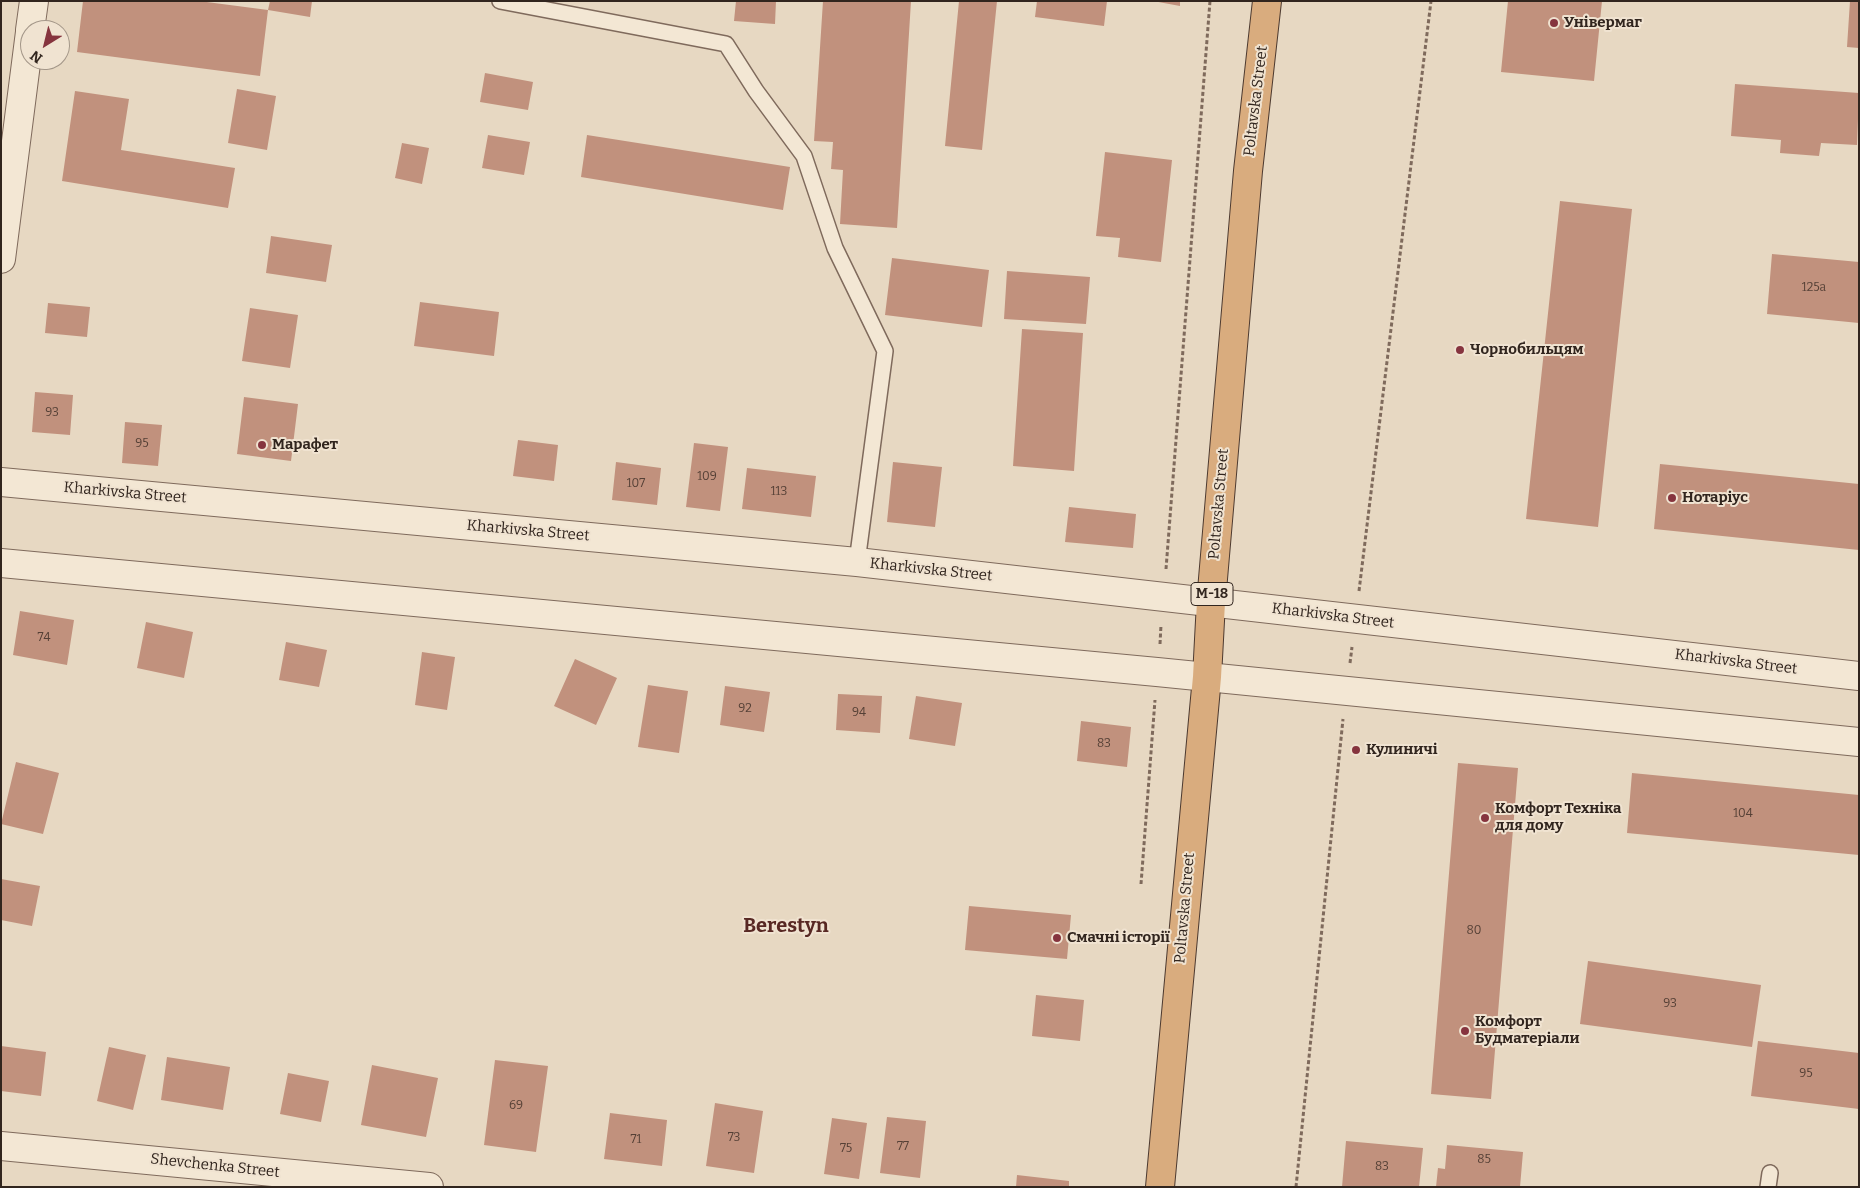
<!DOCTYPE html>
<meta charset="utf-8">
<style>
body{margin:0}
#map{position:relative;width:1860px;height:1188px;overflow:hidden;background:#e7d8c2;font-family:Bitter,serif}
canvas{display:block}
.frame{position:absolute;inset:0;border:2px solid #31251e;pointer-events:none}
.north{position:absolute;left:20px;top:20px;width:50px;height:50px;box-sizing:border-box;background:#f0e3d1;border:1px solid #a49789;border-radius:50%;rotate:216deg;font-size:14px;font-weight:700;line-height:20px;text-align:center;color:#31251e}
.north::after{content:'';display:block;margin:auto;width:18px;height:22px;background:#86343e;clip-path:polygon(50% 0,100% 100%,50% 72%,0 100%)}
</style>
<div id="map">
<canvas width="1860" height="1188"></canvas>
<div class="frame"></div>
<div class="north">N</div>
</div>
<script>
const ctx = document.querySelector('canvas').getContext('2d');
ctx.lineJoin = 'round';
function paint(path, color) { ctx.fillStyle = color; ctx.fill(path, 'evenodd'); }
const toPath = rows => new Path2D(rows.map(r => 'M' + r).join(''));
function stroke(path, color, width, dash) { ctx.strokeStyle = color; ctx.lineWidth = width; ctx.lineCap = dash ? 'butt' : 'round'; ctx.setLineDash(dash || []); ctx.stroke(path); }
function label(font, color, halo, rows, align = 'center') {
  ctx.font = font + ' Bitter,serif'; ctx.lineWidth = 4; ctx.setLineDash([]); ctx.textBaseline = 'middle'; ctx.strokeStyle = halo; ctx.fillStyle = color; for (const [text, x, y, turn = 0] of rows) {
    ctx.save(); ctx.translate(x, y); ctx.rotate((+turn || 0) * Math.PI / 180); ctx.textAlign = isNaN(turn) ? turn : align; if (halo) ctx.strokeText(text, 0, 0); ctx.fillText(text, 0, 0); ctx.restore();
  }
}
paint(toPath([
 [83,1,199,1,268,10,260,76,77,52],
 [270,1,312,1,310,17,268,10],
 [736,1,776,1,775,24,734,21],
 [823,1,911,1,897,228,840,224,843,170,831,169,833,142,814,141],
 [959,1,997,1,982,150,945,146],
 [1037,1,1107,1,1104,26,1035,17],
 [1153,1,1180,1,1180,6],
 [1508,1,1602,1,1594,81,1501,72],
 [1850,1,1859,1,1859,48,1847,47],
 [485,73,533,82,528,110,480,102],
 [1735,84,1859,93,1857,145,1821,143,1819,156,1780,153,1781,140,1731,136],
 [237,89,276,96,267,150,228,143],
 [75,91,129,99,121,150,235,168,228,208,62,181],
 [488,135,530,142,524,175,482,168],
 [587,135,790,167,783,210,581,177],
 [402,143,429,148,422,184,395,178],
 [1105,152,1172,160,1161,262,1118,257,1120,238,1096,236],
 [1560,201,1632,209,1598,527,1526,519],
 [271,236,332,245,326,282,266,273],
 [1772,254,1859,262,1859,323,1767,314],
 [892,258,989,270,982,327,885,315],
 [1007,271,1090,277,1086,324,1004,319],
 [420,302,499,312,494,356,414,346],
 [48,303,90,307,87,337,45,333],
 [250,308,298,315,290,368,242,361],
 [1022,329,1083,333,1074,471,1013,466],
 [35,392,73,395,70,435,32,432],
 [244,397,298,404,291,461,237,454],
 [125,422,162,425,158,466,122,463],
 [518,440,558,445,554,481,513,476],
 [694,443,728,447,720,511,686,507],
 [616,462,661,468,657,505,612,500],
 [893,462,942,467,935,527,887,522],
 [1660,464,1859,484,1859,550,1654,529],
 [747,468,816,476,811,517,742,509],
 [1069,507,1136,514,1133,548,1065,542],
 [20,611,74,620,67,665,13,655],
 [146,622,193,632,184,678,137,668],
 [286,642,327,650,319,687,279,680],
 [422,652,455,657,447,710,415,705],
 [575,659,617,678,596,725,554,706],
 [648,685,688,691,679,753,638,747],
 [725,686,770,692,764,732,720,725],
 [838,694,882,696,880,733,836,730],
 [916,696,962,703,955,746,909,739],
 [1081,721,1131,727,1127,767,1077,761],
 [16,762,59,773,43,834,1,824],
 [1458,763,1518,768,1491,1099,1431,1094],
 [1632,773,1859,795,1859,855,1627,833],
 [1,879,40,886,32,926,1,920],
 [969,906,1071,915,1067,959,965,950],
 [1588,961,1761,985,1752,1047,1580,1024],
 [1036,995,1084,1000,1080,1041,1032,1036],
 [1758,1041,1859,1053,1859,1109,1751,1096],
 [1,1046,46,1052,41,1096,1,1091],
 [109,1047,146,1055,133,1110,97,1101],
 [167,1057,230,1067,223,1110,161,1100],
 [495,1060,548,1066,536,1152,484,1145],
 [372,1065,438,1078,426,1137,361,1125],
 [288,1073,329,1081,321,1122,280,1114],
 [715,1103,763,1111,754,1173,706,1166],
 [610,1113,667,1120,662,1166,604,1159],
 [887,1117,926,1121,920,1178,880,1173],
 [832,1118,867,1123,859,1179,824,1174],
 [1346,1141,1423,1148,1419,1187,1342,1187],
 [1447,1145,1523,1152,1520,1187,1436,1187,1438,1168,1445,1169],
 [1017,1175,1069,1181,1069,1187,1016,1187]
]), '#c1917d');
const service = toPath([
 [500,1,726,44,756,91,804,156,835,248,885,351,857,562],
 [1768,1187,1770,1173]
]);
const minor = toPath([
 [30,30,34,1],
 [1,259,30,32],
 [1,1146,429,1187]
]);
const tertiary = toPath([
 [1,482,857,562,1859,676],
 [1,563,1157,672,1859,742]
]);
const trunk = toPath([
 [1160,1187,1207,677,1211,602,1248,171,1267,1]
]);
stroke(service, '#7f6a5c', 18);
stroke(minor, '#7f6a5c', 30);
stroke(tertiary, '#7f6a5c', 30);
stroke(trunk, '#4d3a30', 30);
stroke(toPath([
 [1166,569,1210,1],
 [1359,591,1431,1],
 [1160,644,1161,625],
 [1350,663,1352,647],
 [1141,884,1155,700],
 [1296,1187,1343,719]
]), '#7f6a5c', 3, [4, 2.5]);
stroke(service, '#f3e7d4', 15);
stroke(minor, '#f3e7d4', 28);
stroke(tertiary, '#f3e7d4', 28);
stroke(trunk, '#d9ac7e', 28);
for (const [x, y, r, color] of [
 [1554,23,5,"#86343e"],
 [1460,350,5,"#86343e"],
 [262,445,5,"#86343e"],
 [1672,498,5,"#86343e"],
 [1356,750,5,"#86343e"],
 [1485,818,5,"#86343e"],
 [1057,938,5,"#86343e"],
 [1465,1031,5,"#86343e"]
]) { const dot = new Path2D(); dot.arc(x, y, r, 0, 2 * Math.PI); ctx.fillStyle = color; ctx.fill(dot); stroke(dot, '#f0e3d1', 2); }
label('12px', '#554036', null, [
 ["125а",1814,288],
 ["93",52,413],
 ["95",142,444],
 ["109",707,477],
 ["107",636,484],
 ["113",779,492],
 ["74",44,638],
 ["92",745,709],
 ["94",859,713],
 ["83",1104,744],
 ["104",1743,814],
 ["80",1474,931],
 ["93",1670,1004],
 ["95",1806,1074],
 ["69",516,1106],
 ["73",734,1138],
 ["71",636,1140],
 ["77",903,1147],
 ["75",846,1149],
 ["85",1484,1160],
 ["83",1382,1167]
]);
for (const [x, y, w] of [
 [1212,594,42]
]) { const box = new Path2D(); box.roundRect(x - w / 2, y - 11.5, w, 23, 4); ctx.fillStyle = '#f0e3d1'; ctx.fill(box); stroke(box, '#31251e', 1); }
label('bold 14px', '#31251e', null, [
 ["М-18",1212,594]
]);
label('bold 15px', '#31251e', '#f0e3d1', [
 ["Універмаг",1564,23],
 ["Чорнобильцям",1470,350],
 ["Марафет",272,445],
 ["Нотаріус",1682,498],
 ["Кулиничі",1366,750],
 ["Комфорт Техніка",1495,809],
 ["для дому",1495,826],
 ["Смачні історії",1067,938],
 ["Комфорт",1475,1022],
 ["Будматеріали",1475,1039]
], 'left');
label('15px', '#31251e', '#f0e3d1', [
 ["Poltavska Street",1256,101,-83],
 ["Kharkivska Street",125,493,5],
 ["Poltavska Street",1219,504,-85],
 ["Kharkivska Street",528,531,5],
 ["Kharkivska Street",931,570,6],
 ["Kharkivska Street",1333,616,7],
 ["Kharkivska Street",1736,662,7],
 ["Poltavska Street",1185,908,-85],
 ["Shevchenka Street",215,1166,6]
]);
label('bold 20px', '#582823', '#f0e3d1', [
 ["Berestyn",786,926]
]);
</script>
